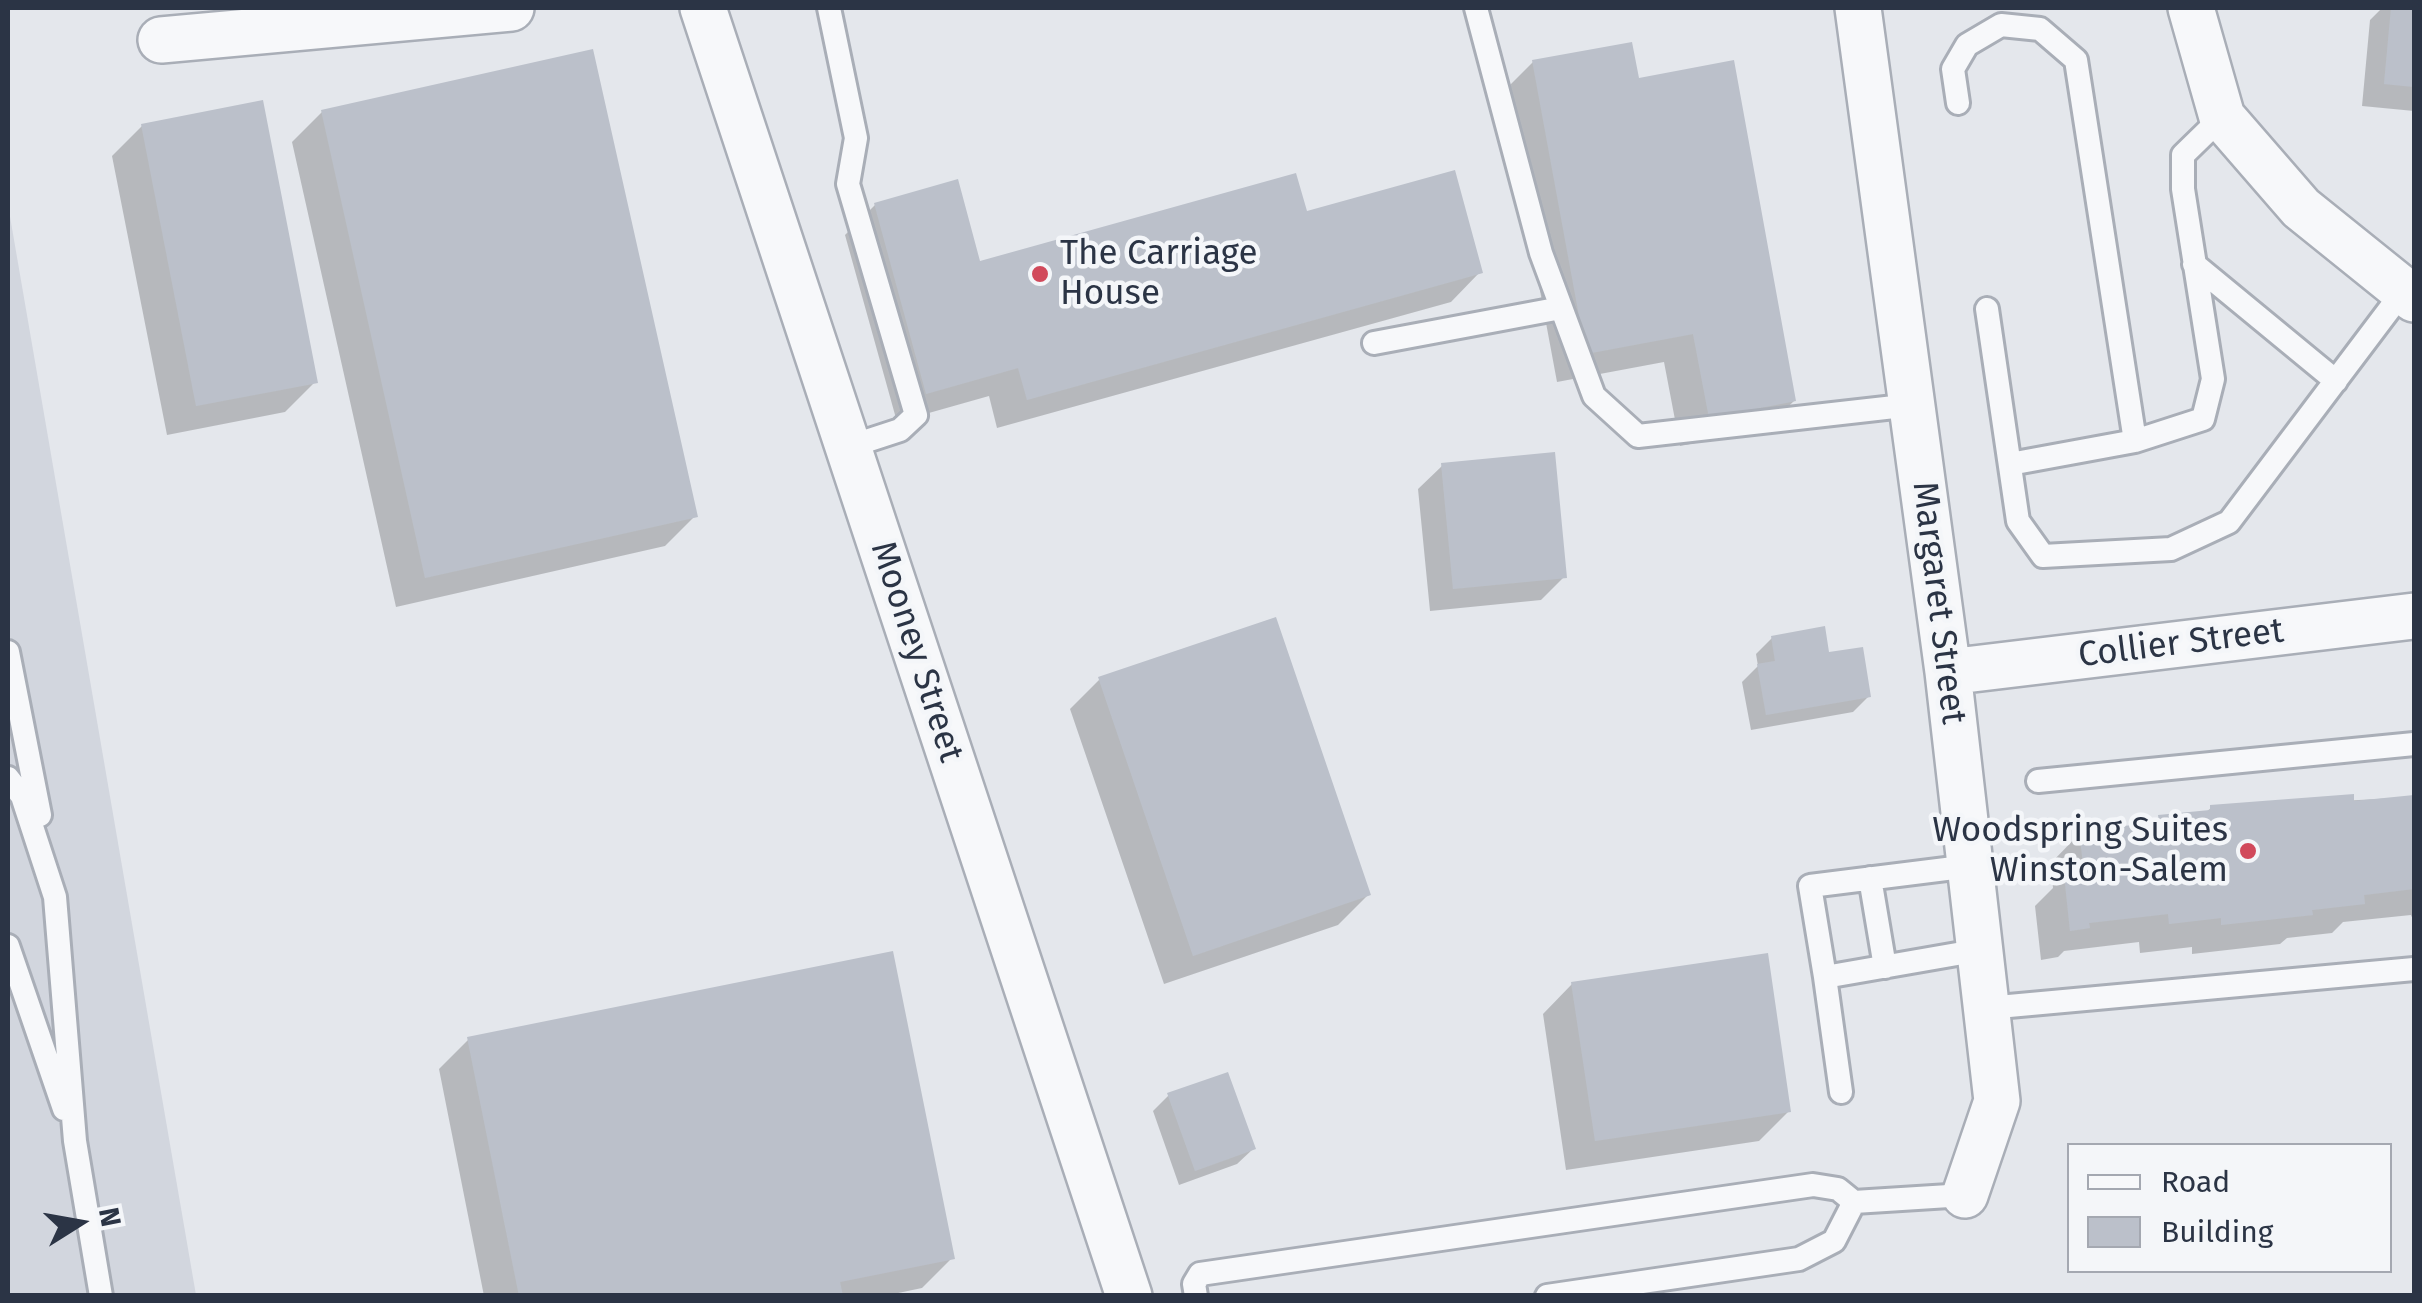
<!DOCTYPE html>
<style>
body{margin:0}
#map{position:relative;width:2422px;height:1303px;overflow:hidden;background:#e4e7ec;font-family:"Fira Sans",sans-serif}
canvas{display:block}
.frame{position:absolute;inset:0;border:10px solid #2b3445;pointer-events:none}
.legend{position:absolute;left:2067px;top:1143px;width:325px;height:130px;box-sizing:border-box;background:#f4f6f9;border:2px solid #a4a8b1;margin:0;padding:12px 18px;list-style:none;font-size:30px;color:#2b3445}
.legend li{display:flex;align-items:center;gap:20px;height:50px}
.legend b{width:50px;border:2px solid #a4a8b1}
.north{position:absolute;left:30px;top:1173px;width:100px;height:100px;-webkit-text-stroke:8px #f4f6f9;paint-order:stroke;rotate:79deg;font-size:28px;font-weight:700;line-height:40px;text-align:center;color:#2b3445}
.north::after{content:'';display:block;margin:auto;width:35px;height:45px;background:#2b3445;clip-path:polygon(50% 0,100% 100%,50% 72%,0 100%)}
</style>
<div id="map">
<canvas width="2422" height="1303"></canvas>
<div class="frame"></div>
<ul class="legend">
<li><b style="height:12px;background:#f7f8fa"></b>Road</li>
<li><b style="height:28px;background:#bbc0ca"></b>Building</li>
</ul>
<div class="north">N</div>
</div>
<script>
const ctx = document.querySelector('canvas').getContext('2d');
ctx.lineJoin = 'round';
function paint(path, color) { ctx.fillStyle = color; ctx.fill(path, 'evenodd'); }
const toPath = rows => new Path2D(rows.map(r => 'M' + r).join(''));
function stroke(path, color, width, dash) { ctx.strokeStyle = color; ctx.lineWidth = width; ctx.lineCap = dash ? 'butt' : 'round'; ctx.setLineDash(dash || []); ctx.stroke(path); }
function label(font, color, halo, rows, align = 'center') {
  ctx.font = font + ' "Fira Sans",sans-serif'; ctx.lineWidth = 9; ctx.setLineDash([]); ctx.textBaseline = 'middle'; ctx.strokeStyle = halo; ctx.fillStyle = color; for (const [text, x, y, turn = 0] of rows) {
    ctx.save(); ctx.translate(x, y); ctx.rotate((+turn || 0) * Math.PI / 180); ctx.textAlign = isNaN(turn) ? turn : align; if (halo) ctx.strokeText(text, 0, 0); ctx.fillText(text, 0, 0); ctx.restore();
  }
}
paint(toPath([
 [8,205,196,1295,8,1295]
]), '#d2d6de');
paint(toPath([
 [2382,8,2414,8,2414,111,2362,106,2370,20],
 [1533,62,1637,81,1794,401,1764,430,1680,446,1664,362,1557,382,1503,92],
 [322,112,695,516,665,546,396,607,292,142],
 [142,126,315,382,285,412,167,435,112,156],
 [875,205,978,264,1305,214,1480,272,1451,302,997,428,989,396,897,422,845,235],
 [1442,466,1564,577,1541,600,1430,611,1418,489],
 [1772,638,1827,655,1869,696,1853,712,1751,730,1742,682,1758,666,1756,654],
 [1100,679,1368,895,1338,925,1164,984,1070,709],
 [2414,797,2414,922,2411,915,2343,922,2332,933,2287,938,2280,944,2192,954,2192,947,2140,953,2139,942,2064,951,2058,957,2041,960,2035,906,2053,888,2051,863,2080,833,2151,826,2159,817,2206,812,2211,808],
 [1572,984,1789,1111,1759,1141,1566,1170,1543,1014],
 [468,1040,952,1258,922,1288,884,1296,484,1296,439,1069],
 [1169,1095,1253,1149,1237,1164,1179,1185,1153,1111]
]), '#0003');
paint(toPath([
 [2391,8,2414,8,2414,87,2384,84],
 [1632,42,1639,78,1734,60,1796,401,1709,418,1693,334,1586,354,1532,60],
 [593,49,698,517,425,578,321,110],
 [263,100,318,383,196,406,141,124],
 [1455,170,1483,273,1027,400,1018,368,926,394,874,203,958,179,980,261,1296,173,1307,211],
 [1555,452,1567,578,1453,589,1441,463],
 [1276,617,1371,895,1193,956,1098,677],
 [1825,626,1829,652,1863,647,1871,697,1766,715,1757,664,1775,661,1771,636],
 [2354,794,2354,801,2414,795,2414,889,2364,895,2365,904,2312,910,2313,915,2221,925,2221,918,2169,924,2168,914,2089,923,2090,928,2070,931,2064,874,2084,872,2079,831,2159,822,2158,815,2210,810,2210,805],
 [893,951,955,1259,840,1282,843,1296,519,1296,467,1037],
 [1768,953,1791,1112,1595,1141,1571,982],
 [1228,1072,1256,1149,1195,1171,1167,1093]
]), '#bbc0ca');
const service = toPath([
 [829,8,856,138,848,184,916,415,900,430,848,447],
 [1476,8,1541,253,1594,396,1638,436,1912,405],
 [1958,103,1953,69,1967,45,2001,25,2040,29,2076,60,2135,441,2203,419,2213,379,2183,189,2183,155,2222,117],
 [2194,264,2336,381],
 [1987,309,2018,521,2043,556,2171,549,2229,522,2404,290],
 [1374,343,1561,308],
 [2010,464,2135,441],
 [8,652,40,815],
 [8,778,22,796,55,897,75,1141,101,1296],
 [2038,781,2414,744],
 [1870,878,1885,967],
 [8,946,64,1109],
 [1825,977,1810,886,1970,866],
 [1987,1008,2414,969],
 [1841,1092,1825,977,1980,950],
 [1196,1296,1194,1284,1200,1274,1813,1185,1838,1189,1854,1202,1965,1195],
 [1547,1296,1799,1259,1834,1241,1854,1202]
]);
const minor = toPath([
 [703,8,1129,1296],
 [1858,8,1948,672,1997,1101,1965,1195],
 [2191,8,2222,117,2301,208,2414,299],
 [161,40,511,8],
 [1948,672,2414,616]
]);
stroke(service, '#a9aeb7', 28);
stroke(minor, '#a9aeb7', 50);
stroke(service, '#f7f8fa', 22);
stroke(minor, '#f7f8fa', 45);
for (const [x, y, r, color] of [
 [1040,274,10,"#d1495b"],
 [2248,851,10,"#d1495b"]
]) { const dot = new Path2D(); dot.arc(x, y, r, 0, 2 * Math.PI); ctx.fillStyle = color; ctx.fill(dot); stroke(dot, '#f4f6f9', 4); }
label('35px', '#2b3445', '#f4f6f9', [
 ["The Carriage",1060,254],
 ["House",1060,294],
 ["Woodspring Suites",2228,831,"right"],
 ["Winston-Salem",2228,871,"right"]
], 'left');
label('35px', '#2b3445', '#f4f6f9', [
 ["Margaret Street",1938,603,83],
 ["Collier Street",2181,644,-7],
 ["Mooney Street",916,652,72]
]);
</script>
